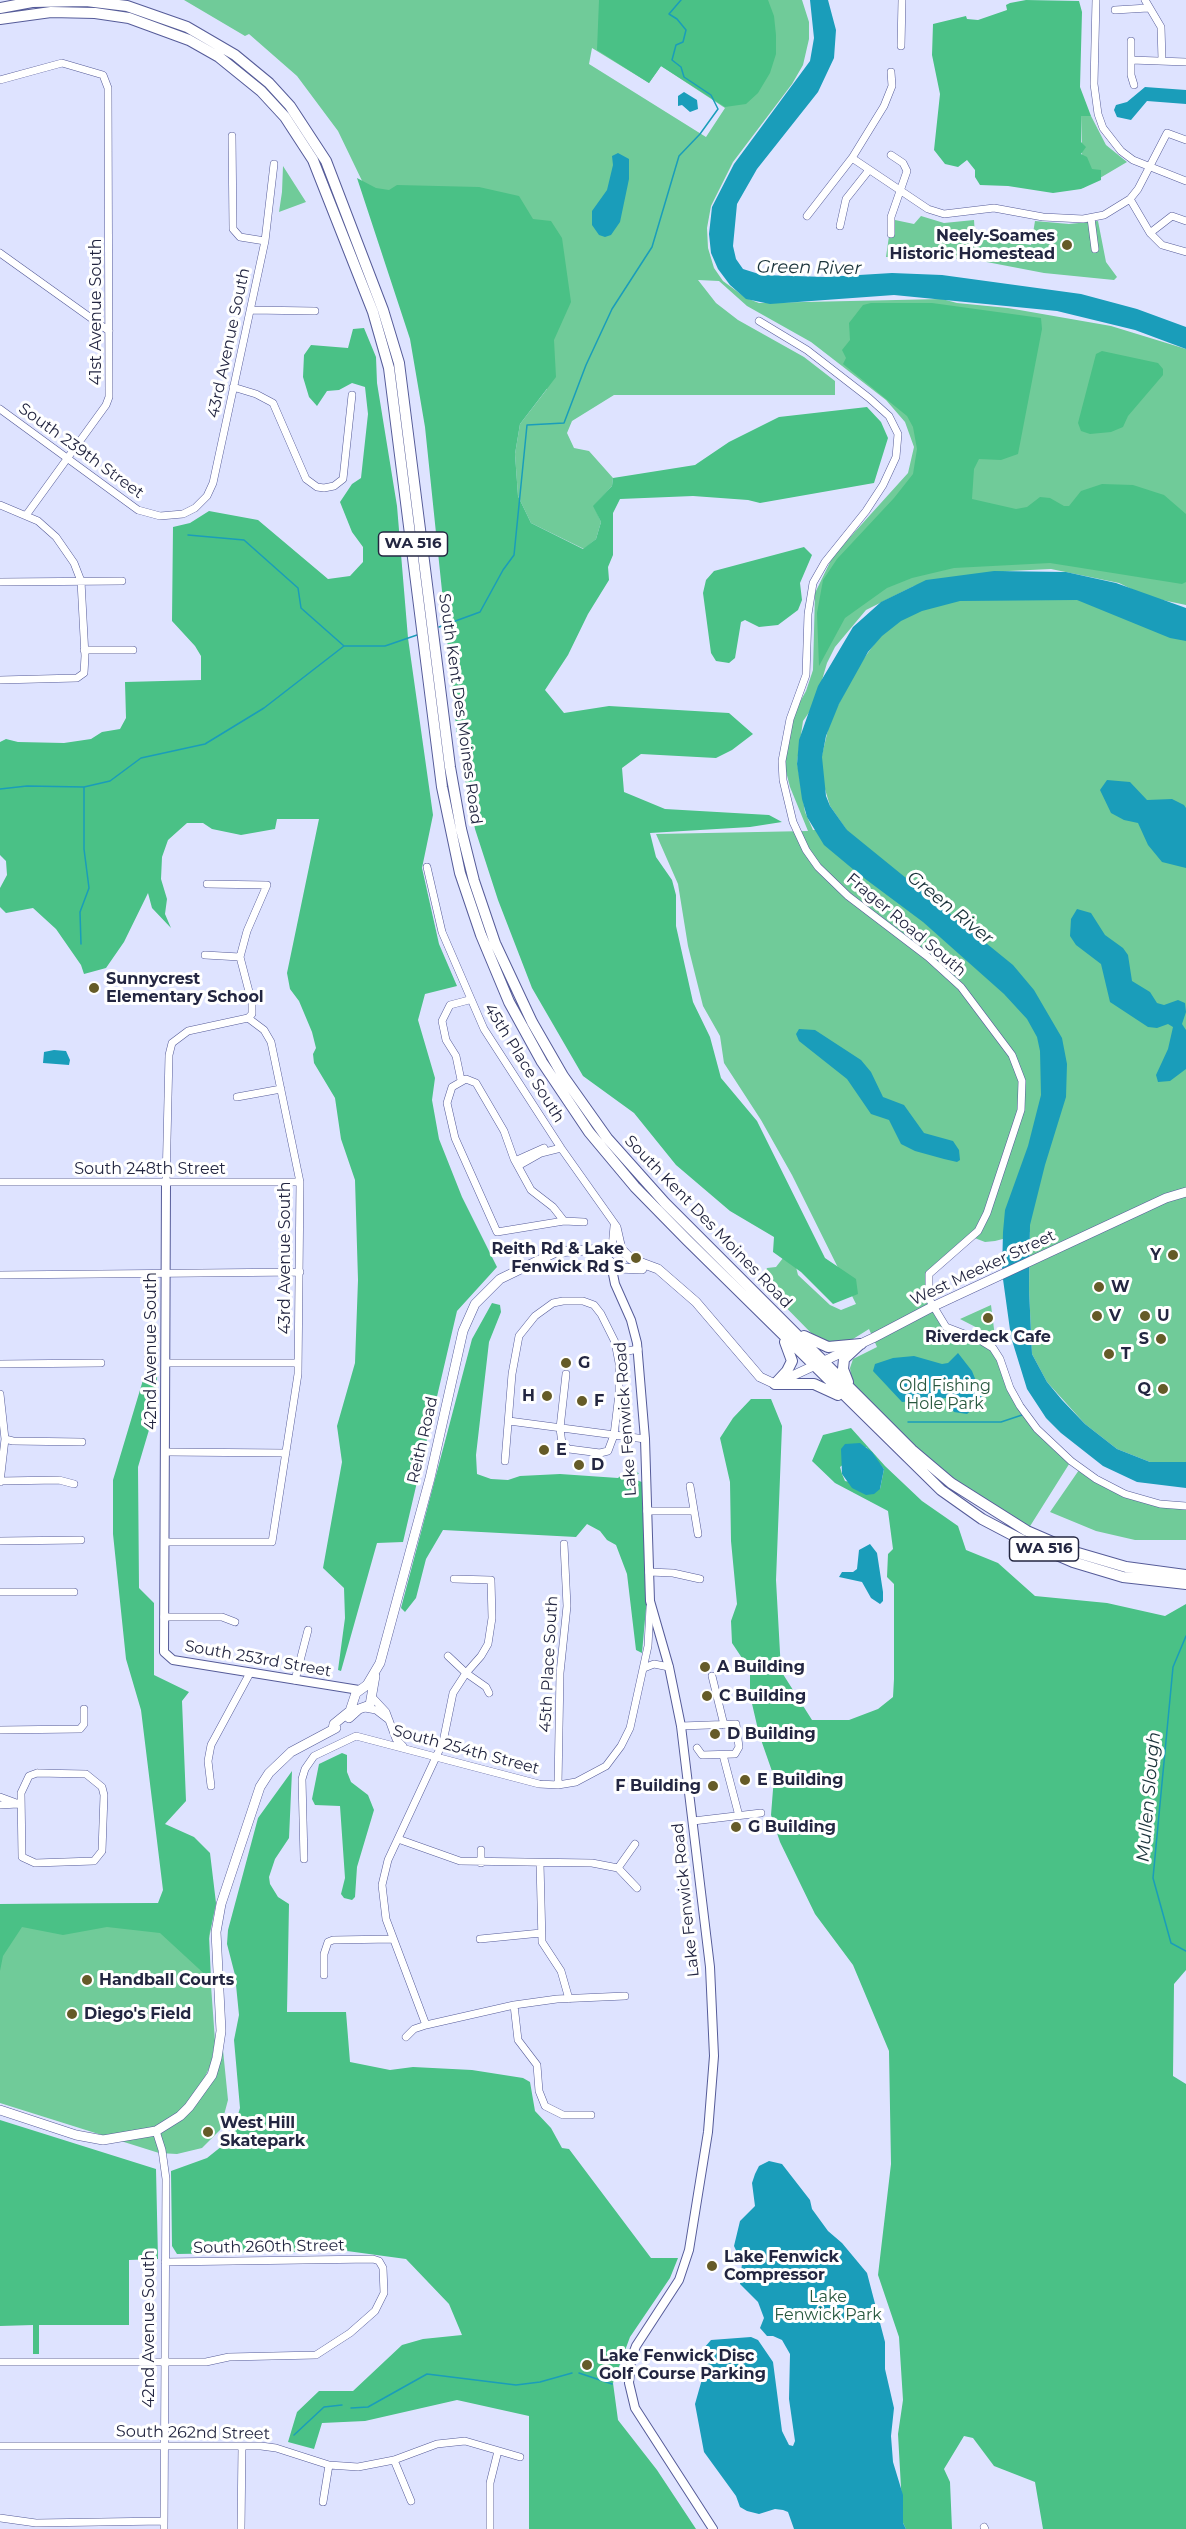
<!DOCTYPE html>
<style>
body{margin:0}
canvas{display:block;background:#dee3ff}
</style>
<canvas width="1186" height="2529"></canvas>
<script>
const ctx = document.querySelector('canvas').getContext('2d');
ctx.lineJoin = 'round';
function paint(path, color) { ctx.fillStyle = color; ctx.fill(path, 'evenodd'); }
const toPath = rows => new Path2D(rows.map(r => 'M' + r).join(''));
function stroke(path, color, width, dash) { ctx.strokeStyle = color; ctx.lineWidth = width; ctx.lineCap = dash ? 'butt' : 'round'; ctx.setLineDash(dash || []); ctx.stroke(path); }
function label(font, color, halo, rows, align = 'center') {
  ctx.font = font + ' Montserrat,sans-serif'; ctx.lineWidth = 6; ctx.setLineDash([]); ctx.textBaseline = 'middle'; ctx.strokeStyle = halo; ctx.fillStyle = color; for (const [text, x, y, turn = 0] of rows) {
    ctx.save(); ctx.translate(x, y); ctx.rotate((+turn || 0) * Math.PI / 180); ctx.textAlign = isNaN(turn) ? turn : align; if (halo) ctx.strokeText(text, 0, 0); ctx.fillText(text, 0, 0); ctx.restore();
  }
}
paint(toPath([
 [184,0,802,0,809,22,809,39,803,65,792,84,733,162,711,206,707,228,708,248,714,268,723,281,746,298,759,303,942,299,957,303,1008,308,1111,326,1186,349,1186,605,1148,597,1119,583,1051,569,1009,571,914,586,866,610,835,647,827,663,815,704,803,721,797,762,805,812,813,830,846,829,830,806,822,779,822,755,830,721,857,668,880,636,906,616,929,606,967,598,1076,598,1186,639,1186,1462,1150,1462,1117,1449,1085,1424,1047,1382,1032,1354,1029,1289,1030,1232,995,1241,985,1242,972,1237,929,1274,929,1299,941,1323,993,1348,1020,1406,1071,1461,1027,1531,951,1483,853,1390,850,1368,853,1359,877,1347,869,1329,853,1339,834,1343,816,1338,761,1282,767,1268,776,1267,783,1258,796,1267,798,1275,830,1305,841,1310,856,1304,792,1175,761,1120,724,1063,720,1036,703,1006,688,946,678,884,656,834,808,831,790,787,783,760,786,727,806,691,813,670,815,593,833,556,908,473,914,447,905,422,886,400,811,342,747,306,719,281,698,280,716,303,738,320,804,357,835,381,835,395,614,395,572,421,567,433,574,448,589,451,613,478,612,486,594,506,601,522,596,539,584,549,531,523,518,496,515,454,520,424,547,389,365,187,338,131,297,76,249,34,245,36],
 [592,48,649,83,661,66,725,108,706,137,589,64],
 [1081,116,1091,116,1106,145,1127,162,1083,188],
 [283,166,306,202,279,212,282,192],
 [921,216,944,223,974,220,975,235,1031,245,1035,221,1069,224,1098,221,1106,262,1117,277,1114,280,1044,273,971,259,886,257,889,236,894,236,895,220,914,224],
 [991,1305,995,1337,960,1319],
 [1079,1470,1137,1501,1186,1510,1186,1540,1135,1540,1096,1531,1050,1512],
 [216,1903,208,1944,215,2041,211,2064,203,2081,218,2066,223,2050,228,2100,220,2130,202,2148,177,2154,159,2153,0,2103,0,1904]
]), '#70cb99');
paint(toPath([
 [599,0,768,0,774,16,776,35,776,54,770,73,758,93,746,104,725,107,661,66,649,83,597,50],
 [1026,0,1079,1,1082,12,1080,87,1091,116,1081,116,1081,142,1086,147,1081,154,1087,157,1092,169,1101,170,1101,180,1081,189,1053,193,1008,186,980,185,975,177,975,170,967,160,958,167,945,164,934,150,940,94,932,55,933,24,966,16,967,19,978,20,1007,10,1006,5,1010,3],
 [357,178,376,188,389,190,397,185,479,187,519,196,533,219,551,221,562,238,571,302,554,340,556,377,520,424,515,454,518,496,531,523,583,549,596,539,601,522,593,506,612,486,613,478,695,465,729,442,779,417,867,407,881,422,888,438,874,483,760,503,748,500,693,496,620,499,613,513,613,555,608,567,609,580,588,614,568,655,545,690,564,713,609,706,729,713,753,734,732,750,716,758,641,754,622,768,624,792,665,809,769,815,782,822,750,827,650,833,656,857,672,880,676,895,676,926,693,1002,710,1037,721,1078,757,1121,825,1258,856,1279,858,1294,833,1304,801,1272,773,1252,774,1237,730,1211,676,1165,634,1113,583,1076,532,988,498,900,475,829,458,745,425,427,410,339],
 [871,303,932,303,1041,318,1042,329,1018,454,1001,460,979,459,974,469,972,499,1016,509,1027,507,1040,497,1050,498,1064,506,1069,506,1081,491,1102,484,1133,485,1164,495,1186,514,1186,582,1182,584,1050,563,954,568,912,578,887,588,845,618,819,666,817,613,823,580,837,559,894,498,913,474,917,449,913,427,907,416,843,364,846,358,842,350,850,340,849,323,863,305],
 [364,328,376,357,377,383,397,506,408,638,433,815,422,868,439,944,457,986,425,994,418,1020,435,1078,432,1100,439,1139,462,1197,497,1267,457,1311,403,1542,377,1543,341,1671,338,1670,345,1618,344,1588,323,1568,342,1462,337,1426,355,1363,358,1280,355,1180,341,1139,335,1098,314,1063,313,1054,316,1048,312,1032,299,1001,290,989,287,973,319,819,277,819,275,829,241,835,212,829,203,823,187,823,168,840,162,857,161,879,167,899,165,914,171,928,152,908,148,893,124,942,106,968,84,974,81,965,56,929,33,908,6,913,0,907,0,888,7,875,6,861,0,855,0,742,6,739,18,742,64,743,91,739,102,732,120,729,126,718,125,682,201,680,201,656,195,646,172,621,173,527,190,523,209,511,258,520,328,579,350,576,363,562,363,547,352,532,340,502,352,484,361,478,368,414,365,387,352,383,339,390,327,391,317,406,309,397,303,377,304,355,311,345,348,348,353,329],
 [1102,351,1158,363,1163,369,1163,375,1128,416,1123,427,1111,432,1090,434,1081,431,1078,423,1096,354],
 [804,547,812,555,800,583,802,600,798,610,778,625,759,627,745,620,741,622,735,658,729,663,716,661,711,653,703,593,706,580,714,571],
 [492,1303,500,1305,501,1312,489,1342,476,1455,477,1474,491,1479,508,1480,520,1476,560,1474,618,1478,627,1470,639,1473,633,1479,642,1482,647,1597,642,1653,636,1650,627,1574,616,1545,607,1540,600,1531,587,1524,576,1537,443,1530,426,1559,416,1598,405,1612,401,1608,472,1339],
 [158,1367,154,1413,138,1467,139,1588,154,1603,154,1675,189,1692,182,1701,186,1801,165,1824,194,1837,210,1853,216,1903,209,1935,211,1980,160,1933,107,1927,63,1935,22,1927,3,1956,0,1971,0,1904,158,1903,163,1890,141,1710,126,1659,113,1534,113,1480,143,1380],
 [751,1399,771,1399,782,1426,776,1580,781,1671,812,1720,849,1720,878,1709,893,1697,894,1679,894,1584,887,1577,888,1554,893,1549,888,1511,835,1483,812,1461,823,1435,851,1428,885,1466,922,1501,958,1526,966,1550,998,1563,1035,1596,1107,1603,1165,1616,1186,1604,1186,1970,1174,1984,1173,2076,1186,2084,1186,2529,1043,2529,1035,2482,994,2466,973,2438,964,2436,944,2469,950,2482,952,2529,906,2529,903,2523,898,2434,903,2400,899,2337,878,2275,891,2164,889,2051,853,1965,815,1914,780,1842,771,1815,774,1777,759,1734,750,1695,750,1670,732,1643,731,1621,737,1604,731,1541,730,1482,720,1438,733,1418],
 [866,1447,884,1469,880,1489,845,1481,842,1474,840,1467],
 [342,1753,347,1755,347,1772,351,1782,368,1795,374,1810,357,1867,355,1897,352,1900,344,1898,341,1894,345,1878,340,1806,315,1805,312,1799,319,1764],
 [292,1771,289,1838,275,1859,269,1877,270,1884,278,1897,289,1904,287,2012,346,2012,350,2062,390,2070,413,2067,472,2070,523,2078,530,2082,535,2111,551,2128,562,2148,569,2149,651,2258,678,2258,670,2278,630,2337,613,2383,618,2420,657,2470,696,2529,529,2529,529,2416,457,2400,365,2421,322,2423,314,2449,288,2442,297,2412,319,2391,353,2391,402,2345,423,2339,462,2335,449,2304,406,2259,347,2251,177,2254,172,2246,171,2171,207,2158,222,2146,234,2128,240,2108,234,2040,239,2015,235,1975,227,1944,228,1930,258,1818],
 [0,2120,156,2169,158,2259,129,2260,129,2325,39,2325,39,2354,33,2354,33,2325,0,2326]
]), '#4ac186');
paint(toPath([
 [810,0,828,0,836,30,834,58,818,92,757,169,737,204,733,246,736,259,743,269,762,275,826,277,892,273,942,275,1081,294,1137,309,1186,327,1186,349,1135,330,1057,311,894,295,770,304,746,299,730,285,718,269,711,253,709,234,712,207,734,164,810,61,814,38],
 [1145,87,1186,90,1186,104,1147,101,1131,120,1117,117,1114,110,1116,105,1127,102],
 [684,92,697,100,698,109,690,112,682,105,678,106,678,96],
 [618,153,629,159,629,179,620,222,611,235,605,237,599,235,592,225,592,211,607,190,613,165,612,156],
 [994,571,1066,572,1116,583,1186,608,1186,641,1170,638,1077,600,960,601,922,611,901,621,882,636,868,652,839,704,826,736,822,757,826,796,830,806,847,830,1013,965,1034,990,1062,1038,1067,1064,1066,1097,1045,1165,1030,1225,1029,1289,1032,1354,1047,1382,1062,1400,1085,1424,1117,1449,1150,1462,1186,1462,1186,1488,1137,1482,1103,1466,1061,1433,1046,1418,1027,1389,1011,1337,1002,1272,1003,1232,1005,1210,1028,1146,1041,1095,1040,1051,1037,1037,1027,1019,1004,994,923,922,860,875,824,845,807,817,802,799,797,764,799,740,818,686,853,627,881,602,926,580],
 [1107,780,1130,782,1147,800,1172,799,1184,805,1186,808,1186,868,1162,862,1148,845,1138,823,1124,820,1111,813,1100,790],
 [1077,909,1091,913,1105,935,1123,948,1128,955,1132,981,1150,992,1157,1003,1164,1005,1178,1000,1185,1003,1186,1012,1182,1024,1186,1030,1186,1069,1170,1081,1158,1082,1156,1075,1168,1049,1173,1027,1168,1024,1157,1028,1148,1027,1110,1002,1101,964,1076,945,1070,936,1071,919],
 [799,1029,815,1030,861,1060,871,1072,883,1097,904,1105,924,1133,953,1141,959,1150,960,1160,957,1162,944,1159,915,1151,901,1144,889,1120,871,1114,847,1079,799,1041,796,1034],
 [54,1050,66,1051,70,1060,69,1065,43,1063,44,1052],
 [958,1353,972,1371,982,1396,981,1402,967,1414,954,1412,946,1398,902,1402,873,1371,875,1364,893,1358,914,1356,942,1364,948,1363],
 [860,1443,872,1452,884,1469,880,1489,874,1494,866,1495,852,1488,842,1474,841,1449,845,1444],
 [870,1544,877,1553,883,1592,883,1601,880,1604,871,1598,862,1582,839,1577,842,1572,853,1572,857,1569,859,1550],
 [769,2161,782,2164,810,2200,812,2209,828,2231,842,2243,867,2273,885,2342,885,2369,894,2408,891,2436,893,2462,903,2495,903,2523,906,2529,794,2529,788,2512,783,2510,775,2509,759,2514,747,2511,740,2507,736,2496,704,2452,695,2404,706,2365,704,2348,711,2340,751,2337,758,2340,773,2362,782,2431,789,2445,793,2446,795,2441,789,2399,790,2354,782,2340,773,2336,767,2336,760,2328,764,2318,758,2302,740,2284,742,2263,734,2246,740,2221,755,2206,752,2183,755,2174,759,2166]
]), '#1a9dba');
stroke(toPath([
 [188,535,244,540,298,588,301,608,344,646],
 [439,627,480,612,503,570,514,555,527,425,564,423,586,365,612,309,652,247,679,156,700,134,718,109,711,95,684,77,681,67,672,60,676,45,683,42,686,30,677,19,669,14,681,0],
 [0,789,27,786,84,787,110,781,141,758,205,744,264,708,344,646,385,646,417,635],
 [81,944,80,912,89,888,84,849,84,788],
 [908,1422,1001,1422,1022,1415],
 [1186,1636,1173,1667,1153,1878,1171,1943,1186,1951],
 [579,2373,612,2384],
 [351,2408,368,2407,427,2374,516,2385,540,2382,572,2373],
 [294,2435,324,2407,342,2405]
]), '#1a9dba', 1.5);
const minor = toPath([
 [1096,0,1094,84,1098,114,1103,128,1121,151,1133,160,1186,181],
 [1145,0,1161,27,1162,60],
 [1115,10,1148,8],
 [1131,41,1131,75,1134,85],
 [901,46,902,0],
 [1131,60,1186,62],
 [0,80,62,63,103,75,108,88,109,397,106,405,27,514],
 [232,136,233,229,240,237,265,241],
 [891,155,903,163,907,171,891,217,891,234],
 [852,158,928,209,944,214,994,208,1043,217,1083,219,1104,215,1130,199,1138,189,1167,133,1186,140],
 [1130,199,1150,233,1172,216,1186,221],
 [807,216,852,158,884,106,892,86,891,72],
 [1091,218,1095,249],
 [840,226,846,199,869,170],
 [1150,233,1162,245,1186,252],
 [0,253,109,331],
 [251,310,315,311],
 [759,321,807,350,869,398,889,416,898,434,896,457,883,485,866,511,825,562,813,583,808,614,806,675,790,719,782,761,783,780,793,822,806,850,818,867,848,896,928,957,961,987,1012,1055,1022,1081,1021,1110,987,1213,978,1231,929,1274,929,1299,946,1327,980,1340,993,1348,1000,1359,1010,1388,1020,1406,1037,1429,1071,1461,1096,1479,1125,1494,1160,1504,1186,1506],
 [233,387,256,394,273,403,306,479,317,487,324,488,334,486,343,479,352,395],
 [0,409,138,510,160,516,183,514,195,508,207,496,213,483,265,241,274,164],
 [0,505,38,521,56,537,74,563,81,581,85,656,84,673,77,678,0,680],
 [0,582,122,581],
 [84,650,133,650],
 [427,867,442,932,484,1029,561,1148,617,1227,622,1249],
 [207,884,267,885,247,931,240,957,252,1003,252,1014,248,1018],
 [205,955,240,957],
 [461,1080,456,1056,446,1040,442,1021,450,1005,469,1000],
 [237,1097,281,1089],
 [515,1161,544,1148],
 [518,1166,541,1153,561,1148],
 [0,1182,300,1182],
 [166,1183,169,1055,172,1043,188,1031,248,1018],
 [564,1221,553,1207,531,1190,514,1159,504,1131,476,1083,466,1079,452,1087,447,1103,455,1138,497,1232,564,1221,584,1222],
 [612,1248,614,1226],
 [0,1275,300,1272],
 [618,1353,638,1349],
 [166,1363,298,1363],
 [0,1364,101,1363],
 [0,1394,5,1439,0,1482],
 [509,1421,645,1439],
 [5,1439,13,1441,82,1442],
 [166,1452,286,1453],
 [505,1461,512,1374,519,1336,535,1316,553,1303,563,1301,583,1301,594,1305,601,1314,615,1342,619,1363,619,1394,614,1435,608,1451,600,1453,569,1449,562,1444,560,1428,566,1374],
 [0,1481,59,1480,74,1484],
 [690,1486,698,1534],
 [647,1511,694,1511],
 [0,1541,81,1540],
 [166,1542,272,1542,298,1374,300,1182,271,1042,264,1030,248,1018],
 [649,1572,673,1573,700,1579],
 [0,1592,74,1592],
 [164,1617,222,1617,235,1622],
 [448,1656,466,1673,486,1687,489,1693],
 [644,1668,654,1664,669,1667],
 [712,1676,724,1725],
 [295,1680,308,1630],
 [372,1697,386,1712,396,1739,403,1746],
 [365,1708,376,1710,389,1720],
 [681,1726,736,1724,739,1747,735,1754,702,1755,697,1748],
 [0,1730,80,1729,84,1724,84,1709],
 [723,1755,739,1816],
 [37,1773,86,1774,102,1787,104,1795,102,1851,94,1861,35,1863,22,1857,21,1793,29,1776,37,1773],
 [558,1785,560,1673,567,1606,564,1544],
 [211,1786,208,1761,211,1745,250,1673],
 [0,1797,19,1804],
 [0,1805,18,1804],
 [693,1821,761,1813],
 [398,1839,460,1861,592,1863,618,1868],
 [481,1850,481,1863],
 [304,1859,302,1779,305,1769,314,1756,356,1736,539,1784,558,1785,576,1782,606,1766,621,1746,630,1728,648,1646,650,1607],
 [540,1863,542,1942,561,1971,569,1999],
 [618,1868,635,1844],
 [618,1868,637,1888],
 [480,1939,541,1933],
 [324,1975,324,1954,328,1942,333,1940,393,1939],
 [514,2005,518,2040,537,2065,539,2091,545,2106,563,2115,591,2115],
 [426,2025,386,1919,382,1885,388,1860,443,1742,453,1693,466,1673,481,1656,488,1644,492,1618,491,1580,454,1579],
 [406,2037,414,2029,426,2025,514,2005,557,1999,625,1996],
 [156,2131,162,2150,166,2179,164,2529],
 [0,2362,206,2362,229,2357,316,2355,350,2333,375,2311,384,2293,383,2268,379,2261,373,2259,165,2262],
 [0,2446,261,2446,276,2448,329,2465,358,2467,394,2460,437,2444,465,2441,520,2457],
 [394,2460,411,2501],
 [323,2502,329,2465],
 [0,2518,36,2523,164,2521],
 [984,2527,985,2529],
 [241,2529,242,2446],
 [490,2529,490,2483,498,2451]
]);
const tertiary = toPath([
 [166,1183,164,1652,173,1660,359,1690],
 [611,1264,615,1284,631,1320,637,1343,645,1439,650,1601,669,1667,681,1726,710,1967,714,2056,708,2132,689,2250,679,2280,636,2346,631,2359,629,2383,635,2408,713,2529]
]);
const secondary = toPath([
 [592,1255,606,1258,617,1268,642,1269],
 [349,1718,359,1709,370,1705,375,1676],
 [333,1729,334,1724,350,1711,356,1693,367,1685,380,1663,430,1478,463,1331,475,1304,500,1279,556,1252,620,1248,631,1259,658,1269,696,1302,760,1377,775,1384,873,1338,932,1307,1166,1198,1186,1192],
 [0,2110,76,2135,103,2140,156,2131,180,2116,189,2107,212,2075,217,2058,221,2031,216,1932,221,1904,260,1787,269,1773,291,1752,336,1728]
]);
const trunk = toPath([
 [0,8,32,2,86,1,127,6,187,27,235,55,269,83,290,106,326,161,383,310,399,363,450,767,461,829,474,881,495,943,532,1022,563,1076,607,1138,665,1203,912,1450,951,1483,1027,1531,1078,1553,1126,1567,1186,1575],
 [0,19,51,12,95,13,129,18,189,40,219,57,261,91,285,117,313,160,373,312,389,368,442,787,460,873,481,935,509,1002,542,1062,589,1132,635,1187,687,1240,941,1490,982,1519,1022,1540,1073,1562,1123,1577,1186,1584],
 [804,1336,828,1347,861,1344],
 [848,1382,843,1369,844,1359,859,1345],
 [775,1384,814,1384,838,1395],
 [775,1384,787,1371,792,1361,785,1342]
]);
stroke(minor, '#565c99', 8);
stroke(tertiary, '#565c99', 10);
stroke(secondary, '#565c99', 10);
stroke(trunk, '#565c99', 12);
stroke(minor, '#fff', 7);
stroke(tertiary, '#fff', 8);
stroke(secondary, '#fff', 9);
stroke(trunk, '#fff', 10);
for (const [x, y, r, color] of [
 [1067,245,6,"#655b28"],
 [94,988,6,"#655b28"],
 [1173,1255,6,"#655b28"],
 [636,1258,6,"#655b28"],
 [1099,1287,6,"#655b28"],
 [1097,1316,6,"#655b28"],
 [1145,1316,6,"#655b28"],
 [988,1318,6,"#655b28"],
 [1161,1339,6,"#655b28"],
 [1109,1354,6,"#655b28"],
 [566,1363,6,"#655b28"],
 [1163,1389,6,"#655b28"],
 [547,1396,6,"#655b28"],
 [582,1401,6,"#655b28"],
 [544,1450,6,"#655b28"],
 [579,1465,6,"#655b28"],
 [705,1667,6,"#655b28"],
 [707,1696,6,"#655b28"],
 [715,1734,6,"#655b28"],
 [745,1780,6,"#655b28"],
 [713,1786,6,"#655b28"],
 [736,1827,6,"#655b28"],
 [87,1980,6,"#655b28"],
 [72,2014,6,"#655b28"],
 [208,2132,6,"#655b28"],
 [712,2266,6,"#655b28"],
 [587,2365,6,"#655b28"]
]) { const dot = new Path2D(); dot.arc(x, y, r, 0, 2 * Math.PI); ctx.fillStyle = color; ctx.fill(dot); stroke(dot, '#fff', 2); }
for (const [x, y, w] of [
 [413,544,69],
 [1044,1549,69]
]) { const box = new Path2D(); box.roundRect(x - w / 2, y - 12, w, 24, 4.5); ctx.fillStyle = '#fff'; ctx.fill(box); stroke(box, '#232641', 1.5); }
label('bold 15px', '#232641', null, [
 ["WA 516",413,544],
 ["WA 516",1044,1549]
]);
label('bold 16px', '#232641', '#fff', [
 ["Neely-Soames",1055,236,"right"],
 ["Historic Homestead",1055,254,"right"],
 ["Sunnycrest",106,979],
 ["Elementary School",106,997],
 ["Reith Rd & Lake",624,1249,"right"],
 ["Fenwick Rd S",624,1267,"right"],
 ["Y",1161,1255,"right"],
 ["W",1111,1287],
 ["V",1109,1316],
 ["U",1157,1316],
 ["Riverdeck Cafe",988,1337,"center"],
 ["S",1149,1339,"right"],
 ["T",1121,1354],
 ["G",578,1363],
 ["Q",1151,1389,"right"],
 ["H",535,1396,"right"],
 ["F",594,1401],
 ["E",556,1450],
 ["D",591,1465],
 ["A Building",717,1667],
 ["C Building",719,1696],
 ["D Building",727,1734],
 ["E Building",757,1780],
 ["F Building",701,1786,"right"],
 ["G Building",748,1827],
 ["Handball Courts",99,1980],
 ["Diego's Field",84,2014],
 ["West Hill",220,2123],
 ["Skatepark",220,2141],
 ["Lake Fenwick",724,2257],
 ["Compressor",724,2275],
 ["Lake Fenwick Disc",599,2356],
 ["Golf Course Parking",599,2374]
], 'left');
label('16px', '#232641', '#fff', [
 ["41st Avenue South",96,312,-90],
 ["43rd Avenue South",229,343,-78],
 ["South 239th Street",81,451,36],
 ["South Kent Des Moines Road",460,709,82],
 ["Frager Road South",906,925,40],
 ["45th Place South",524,1063,58],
 ["South 248th Street",150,1169],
 ["South Kent Des Moines Road",708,1222,46],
 ["43rd Avenue South",285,1258,-90],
 ["West Meeker Street",983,1268,-25],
 ["42nd Avenue South",151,1351,-90],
 ["Lake Fenwick Road",626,1419,-94],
 ["Reith Road",423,1440,-77],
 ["South 253rd Street",258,1659,10],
 ["45th Place South",549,1664,-87],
 ["South 254th Street",466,1750,15],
 ["Lake Fenwick Road",686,1900,-96],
 ["South 260th Street",269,2247,-1],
 ["42nd Avenue South",149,2329,-90],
 ["South 262nd Street",193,2433,1]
]);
label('16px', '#29583f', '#fff', [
 ["Old Fishing",945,1386],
 ["Hole Park",945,1404],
 ["Lake",828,2297],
 ["Fenwick Park",828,2315]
]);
label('italic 18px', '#19323a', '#fff', [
 ["Green River",809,268,1],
 ["Green River",950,908,39],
 ["Mullen Slough",1149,1797,-85]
]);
</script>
